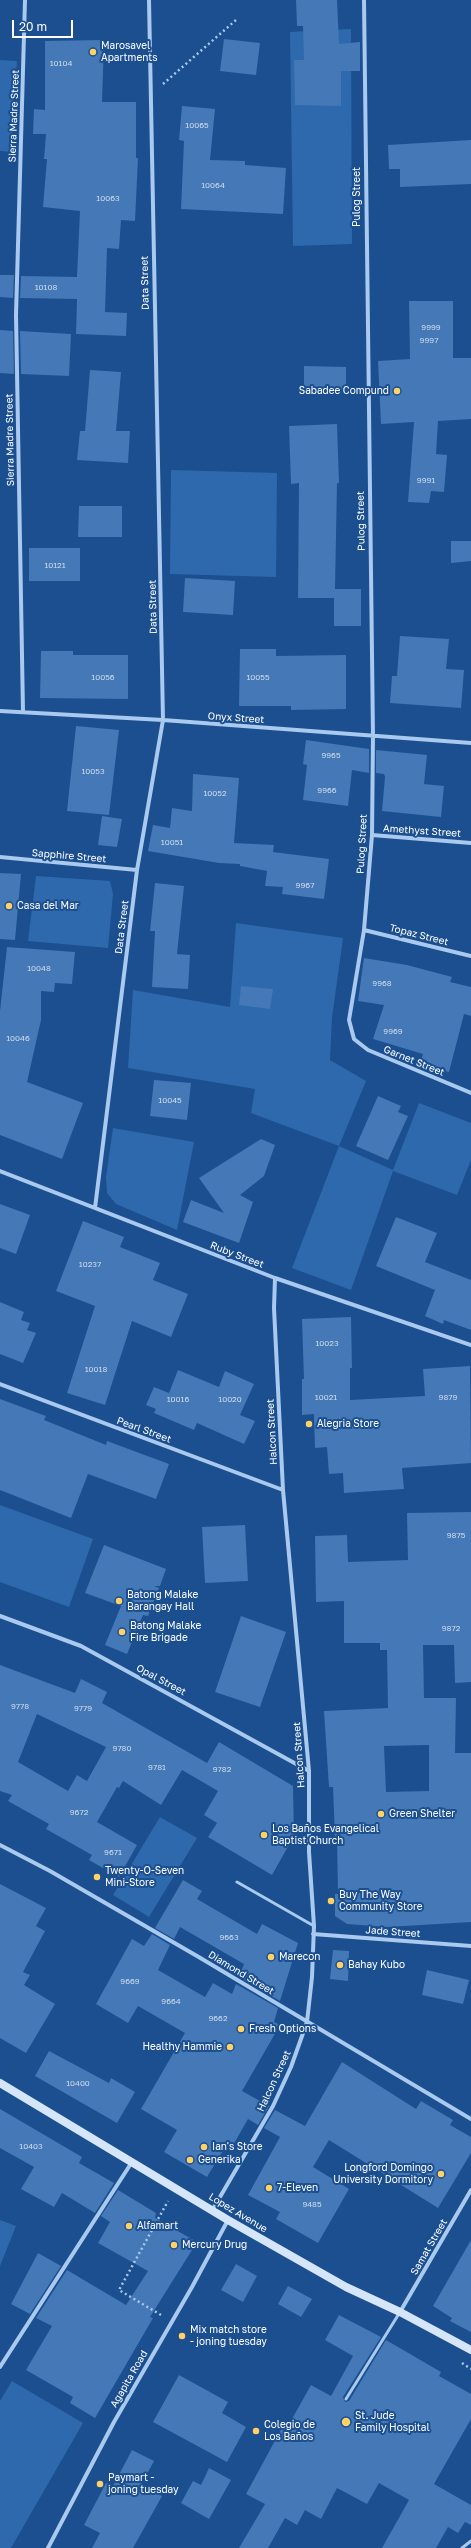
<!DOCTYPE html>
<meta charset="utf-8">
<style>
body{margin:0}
#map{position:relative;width:471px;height:2548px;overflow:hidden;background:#1b4f8f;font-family:"Golos Text",sans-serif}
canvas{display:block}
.scale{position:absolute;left:12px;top:20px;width:61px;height:18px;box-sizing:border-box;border:2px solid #fff;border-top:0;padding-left:5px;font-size:12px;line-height:14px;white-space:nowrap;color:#fff;-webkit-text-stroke:3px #1b4f8f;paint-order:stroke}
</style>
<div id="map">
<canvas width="471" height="2548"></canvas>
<div class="scale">20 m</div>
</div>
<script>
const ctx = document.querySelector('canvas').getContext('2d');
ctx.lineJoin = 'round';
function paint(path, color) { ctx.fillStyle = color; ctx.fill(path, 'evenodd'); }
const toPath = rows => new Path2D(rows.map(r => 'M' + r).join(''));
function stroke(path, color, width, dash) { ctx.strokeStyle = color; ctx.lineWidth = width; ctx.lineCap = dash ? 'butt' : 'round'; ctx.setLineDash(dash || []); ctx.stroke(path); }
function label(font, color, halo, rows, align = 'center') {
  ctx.font = font + ' "Golos Text",sans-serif'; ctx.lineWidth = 4; ctx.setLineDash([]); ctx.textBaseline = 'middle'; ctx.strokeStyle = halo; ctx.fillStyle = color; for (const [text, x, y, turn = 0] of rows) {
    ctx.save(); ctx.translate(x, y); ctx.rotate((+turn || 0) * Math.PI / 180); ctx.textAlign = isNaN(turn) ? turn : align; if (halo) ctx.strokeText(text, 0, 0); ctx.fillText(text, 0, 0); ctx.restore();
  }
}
paint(toPath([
 [351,29,352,244,293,246,290,32],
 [0,60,17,61,11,152,0,151],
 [171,470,277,473,276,577,170,574],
 [36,876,110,881,113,894,108,948,28,941],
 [236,923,343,938,332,1018,330,1060,366,1081,339,1146,393,1170,419,1103,471,1123,471,1160,457,1195,393,1171,351,1290,292,1268,339,1146,251,1113,255,1089,128,1068,133,990,230,1007],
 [113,1128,194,1142,177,1230,116,1204,107,1193,106,1177],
 [0,1505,93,1539,69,1607,0,1582],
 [160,1817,197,1838,149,1917,113,1895],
 [0,2220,16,2226,0,2266],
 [12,2381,83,2423,11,2548,0,2548,0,2401]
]), '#2e69ad');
paint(toPath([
 [296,0,337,0,339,44,360,42,360,71,341,71,341,106,295,105,294,60,304,60,303,26,297,26],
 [224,39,260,43,256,75,220,71],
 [104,40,102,102,136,102,136,158,138,158,135,221,121,220,119,249,107,248,105,312,127,313,126,336,76,334,77,299,20,298,21,276,77,277,80,211,43,207,47,159,44,159,46,134,33,134,34,109,45,110,45,41],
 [182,106,215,109,210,160,245,161,245,165,286,168,283,214,181,209,184,141,179,140],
 [471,140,471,184,400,187,400,169,389,169,388,145],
 [0,275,14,275,13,298,0,297],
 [409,301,453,301,453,358,471,358,471,419,438,421,436,454,447,455,444,492,431,491,429,503,408,502,414,422,381,424,378,361,410,359],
 [0,330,13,331,14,374,0,373],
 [20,331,71,334,69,376,21,374],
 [304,366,346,367,346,390,304,390],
 [90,370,121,372,116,431,130,431,128,463,77,460,80,431,85,431],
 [337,424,339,483,337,483,335,589,361,589,361,626,334,626,334,598,298,598,299,483,291,484,289,426],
 [79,506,122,506,122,537,78,537],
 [451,541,471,541,471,561,451,563],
 [29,548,80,548,80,581,29,581],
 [185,578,235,581,233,615,183,612],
 [400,636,449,639,446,669,464,670,461,708,390,703,392,676,397,676],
 [240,649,276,649,276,656,346,655,346,709,291,710,291,706,239,706],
 [41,651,73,651,73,655,128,655,128,699,40,698],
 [76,726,119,730,109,815,67,811],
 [306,740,369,749,369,773,352,770,348,806,303,800,307,765,303,764],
 [376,750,427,755,424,784,444,786,441,817,382,811,385,777,384,774,376,773],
 [193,774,239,778,234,843,274,845,273,852,329,859,324,899,282,894,283,887,265,886,267,871,240,866,240,864,219,863,148,851,153,825,170,828,172,808,192,811],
 [102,816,122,819,117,847,98,845],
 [0,873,21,874,15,940,0,939],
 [155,883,184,886,177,954,190,955,188,989,152,987,155,931,150,931],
 [7,947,75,952,72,984,55,983,54,992,41,991,41,1020,27,1082,83,1103,62,1159,0,1135,0,1011],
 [364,958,407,965,452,977,450,982,471,987,471,1016,464,1014,449,1072,420,1064,423,1054,373,1039,384,1005,358,1001],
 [241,986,273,989,270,1009,239,1005],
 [154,1080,191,1083,187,1120,150,1116],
 [378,1096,401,1106,398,1112,408,1116,388,1160,356,1146],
 [261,1139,275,1145,264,1176,240,1195,253,1202,239,1243,183,1222,191,1200,224,1213,199,1178],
 [0,1204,30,1215,16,1254,0,1248],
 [396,1217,437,1233,425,1262,471,1280,471,1330,444,1320,443,1324,425,1316,435,1290,376,1266],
 [83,1221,124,1237,120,1247,160,1263,153,1280,188,1294,171,1337,132,1321,105,1405,67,1393,95,1306,56,1291],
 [0,1302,24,1312,21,1320,30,1323,27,1330,36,1333,23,1363,0,1354],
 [351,1317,352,1368,350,1368,350,1400,425,1396,423,1369,470,1366,471,1463,402,1468,404,1489,344,1493,343,1473,329,1474,327,1447,315,1448,314,1414,302,1415,302,1379,304,1379,302,1319],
 [178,1370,219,1387,225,1371,254,1384,240,1415,255,1421,244,1444,197,1423,194,1430,154,1413,156,1409,146,1405,154,1387,169,1393],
 [0,1399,46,1416,44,1420,106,1445,107,1441,169,1464,156,1499,88,1474,71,1518,0,1490],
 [471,1512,471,1682,455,1683,454,1645,423,1645,424,1698,456,1698,455,1753,471,1753,471,1922,388,1927,347,1924,335,1916,335,1894,338,1894,337,1838,335,1838,333,1787,329,1787,324,1711,388,1708,387,1650,380,1650,380,1643,344,1643,344,1601,316,1602,315,1536,347,1535,348,1562,408,1560,407,1513],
 [429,1745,429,1791,386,1792,384,1746],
 [245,1525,248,1581,205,1583,202,1527],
 [104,1545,166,1569,160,1586,154,1586,159,1588,148,1616,143,1615,127,1654,105,1645,121,1606,85,1593],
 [241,1616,286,1632,260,1707,215,1692],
 [0,1665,75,1693,81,1679,107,1692,102,1703,207,1763,219,1742,293,1786,294,1836,272,1875,208,1837,217,1823,204,1815,218,1791,182,1770,161,1805,123,1781,119,1788,117,1787,97,1822,137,1845,119,1877,89,1860,92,1855,46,1829,49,1824,8,1801,12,1795,0,1791],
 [37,1714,106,1747,87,1781,77,1775,68,1791,18,1762],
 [183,1880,202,1891,197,1899,257,1934,262,1924,298,1943,280,2001,239,1977,244,1964,180,1927,174,1939,155,1928],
 [0,1884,46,1908,36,1926,45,1931,23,1972,30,1975,24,1985,55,2004,26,2053,0,2038],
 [152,1934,170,1945,158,1970,205,1997,213,1983,232,1994,236,1984,278,2008,274,2022,280,2025,242,2091,269,2106,258,2125,248,2119,232,2147,227,2144,207,2177,164,2152,177,2130,141,2109,185,2033,138,2006,128,2023,96,2004,132,1939,144,1946],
 [333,1950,349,1951,348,1981,330,1979],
 [427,1970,469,1980,463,2004,422,1995],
 [49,2051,109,2083,111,2078,135,2092,117,2123,35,2076],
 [342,2062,416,2109,421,2101,453,2120,450,2125,471,2137,471,2153,438,2208,329,2140,313,2167,349,2189,318,2243,276,2219,280,2212,248,2195,280,2137,264,2128,275,2110,305,2126],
 [0,2109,82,2157,79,2163,114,2183,95,2213,62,2193,54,2207,21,2189,34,2167,0,2148],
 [118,2190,156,2213,155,2218,197,2242,150,2317,153,2318,95,2418,70,2403,73,2397,26,2370,52,2326,36,2318,67,2270,126,2305,148,2271,98,2243,110,2222,101,2216],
 [471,2240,471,2332,450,2321,452,2318,433,2306],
 [38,2253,61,2266,30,2314,11,2304],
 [236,2264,257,2276,243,2302,221,2290],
 [288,2286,312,2299,301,2317,278,2304],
 [339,2315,381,2337,343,2397,345,2402,349,2401,386,2340,441,2372,439,2376,471,2394,471,2419,434,2484,471,2505,471,2525,465,2522,458,2533,448,2527,436,2548,382,2548,409,2500,379,2483,367,2504,337,2488,321,2519,305,2510,297,2525,285,2518,268,2548,239,2548,265,2504,246,2494,283,2426,287,2428,311,2385,331,2396,353,2356,325,2340],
 [179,2375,228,2402,222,2413,246,2427,227,2462,153,2422],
 [132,2450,154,2461,141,2485,162,2496,133,2548,92,2548,100,2533,84,2525,106,2483,113,2486],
 [209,2468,231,2480,209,2519,181,2503,193,2481,201,2485]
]), '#4478b7');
stroke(toPath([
 [163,84,236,20],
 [161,2315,119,2290,168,2201],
 [462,2363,471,2369]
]), '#a9c9ee', 2.5, [2, 3]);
stroke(toPath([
 [237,1882,314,1926],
 [346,2399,400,2312],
 [462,2548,471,2541]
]), '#a9c9ee', 3);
stroke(toPath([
 [364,0,373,736,372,835,364,930,349,1020,354,1039,368,1050,471,1093],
 [0,711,163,720,471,743],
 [23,712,16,315,25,0],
 [372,835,471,843],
 [0,857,137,870],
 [364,930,471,956],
 [0,1171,275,1278,471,1345],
 [95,1208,137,870,163,720,149,0],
 [0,1384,283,1490],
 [0,1616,81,1646,309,1771],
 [0,1845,50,1871,197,1956,471,2119],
 [313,1934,471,1946],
 [213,2209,273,2106,291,2067,307,2022,312,1977,314,1926,309,1852,309,1771,283,1490,274,1308,275,1278],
 [400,2312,471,2190],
 [0,2367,132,2162],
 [48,2548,114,2422,192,2287,228,2220]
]), '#a9c9ee', 4);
stroke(toPath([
 [0,2083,228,2220,346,2287,400,2312,471,2350]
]), '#d6e6fa', 8);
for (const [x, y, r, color] of [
 [93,52,4,"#ffd166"],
 [397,391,4,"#ffd166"],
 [9,906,4,"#ffd166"],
 [309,1424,4,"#ffd166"],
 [119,1601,4,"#ffd166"],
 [122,1632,4,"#ffd166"],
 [381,1814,4,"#ffd166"],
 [264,1835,4,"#ffd166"],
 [97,1877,4,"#ffd166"],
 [331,1901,4,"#ffd166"],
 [271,1957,4,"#ffd166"],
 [340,1965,4,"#ffd166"],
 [241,2029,4,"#ffd166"],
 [230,2047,4,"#ffd166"],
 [204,2147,4,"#ffd166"],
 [190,2160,4,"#ffd166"],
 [441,2174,4,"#ffd166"],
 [269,2188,4,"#ffd166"],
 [129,2226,4,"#ffd166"],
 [174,2245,4,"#ffd166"],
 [182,2336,4,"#ffd166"],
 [346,2422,5,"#ffd166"],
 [256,2431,4,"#ffd166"],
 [100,2484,4,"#ffd166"]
]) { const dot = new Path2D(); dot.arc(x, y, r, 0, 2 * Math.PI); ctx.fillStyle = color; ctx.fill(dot); stroke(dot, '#1b4f8f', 1.5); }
label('8px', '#d0dded', null, [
 ["10104",61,63],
 ["10065",197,125],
 ["10064",213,185],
 ["10063",108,198],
 ["10108",46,287],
 ["9999",431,327],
 ["9997",429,340],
 ["9991",426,480],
 ["10121",55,565],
 ["10056",103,677],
 ["10055",258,677],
 ["9965",331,755],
 ["10053",93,771],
 ["9966",327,790],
 ["10052",215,793],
 ["10051",172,842],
 ["9967",305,885],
 ["10048",39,968],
 ["9968",382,983],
 ["9969",393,1031],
 ["10046",18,1038],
 ["10045",170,1100],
 ["10237",90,1264],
 ["10023",327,1343],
 ["10018",96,1369],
 ["10021",326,1397],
 ["9879",448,1397],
 ["10016",178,1399],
 ["10020",230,1399],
 ["9875",456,1535],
 ["9872",451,1628],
 ["9778",20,1706],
 ["9779",83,1708],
 ["9780",122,1748],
 ["9781",157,1767],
 ["9782",222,1769],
 ["9672",79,1812],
 ["9671",113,1852],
 ["9663",229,1937],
 ["9669",130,1981],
 ["9664",171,2001],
 ["9662",218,2018],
 ["10400",78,2083],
 ["10403",31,2146],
 ["9485",312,2204]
]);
label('10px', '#fff', '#1b4f8f', [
 ["Marosavel",101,46],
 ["Apartments",101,58],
 ["Sabadee Compund",389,391,"right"],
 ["Casa del Mar",17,906],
 ["Alegria Store",317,1424],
 ["Batong Malake",127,1595],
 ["Barangay Hall",127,1607],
 ["Batong Malake",130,1626],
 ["Fire Brigade",130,1638],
 ["Green Shelter",389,1814],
 ["Los Baños Evangelical",272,1829],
 ["Baptist Church",272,1841],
 ["Twenty-O-Seven",105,1871],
 ["Mini-Store",105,1883],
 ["Buy The Way",339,1895],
 ["Community Store",339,1907],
 ["Marecon",279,1957],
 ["Bahay Kubo",348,1965],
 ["Fresh Options",249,2029],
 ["Healthy Hammie",222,2047,"right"],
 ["Ian's Store",212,2147],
 ["Generika",198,2160],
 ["Longford Domingo",433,2168,"right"],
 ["University Dormitory",433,2180,"right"],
 ["7-Eleven",277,2188],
 ["Alfamart",137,2226],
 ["Mercury Drug",182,2245],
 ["Mix match store",190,2330],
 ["- joning tuesday",190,2342],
 ["St. Jude",355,2416],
 ["Family Hospital",355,2428],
 ["Colegio de",264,2425],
 ["Los Baños",264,2437],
 ["Paymart -",108,2478],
 ["joning tuesday",108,2490]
], 'left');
label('10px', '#fff', '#1b4f8f', [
 ["Sierra Madre Street",14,116,-88],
 ["Pulog Street",357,197,-90],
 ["Data Street",145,283,-91],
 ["Sierra Madre Street",10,440,-91],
 ["Pulog Street",361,521,-91],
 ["Data Street",153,607,-91],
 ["Onyx Street",236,718,4],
 ["Amethyst Street",422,831,4],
 ["Pulog Street",362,844,-87],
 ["Sapphire Street",69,856,5],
 ["Data Street",122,927,-83],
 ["Topaz Street",419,935,14],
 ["Garnet Street",414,1061,22],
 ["Ruby Street",237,1255,21],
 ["Pearl Street",144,1430,20],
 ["Halcon Street",272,1432,-93],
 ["Opal Street",161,1680,28],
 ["Halcon Street",299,1755,-94],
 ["Jade Street",393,1932,4],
 ["Diamond Street",241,1973,31],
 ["Halcon Street",274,2081,-65],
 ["Lopez Avenue",238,2213,31],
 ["Samat Street",429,2247,-60],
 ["Agapita Road",129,2379,-60]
]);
</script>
